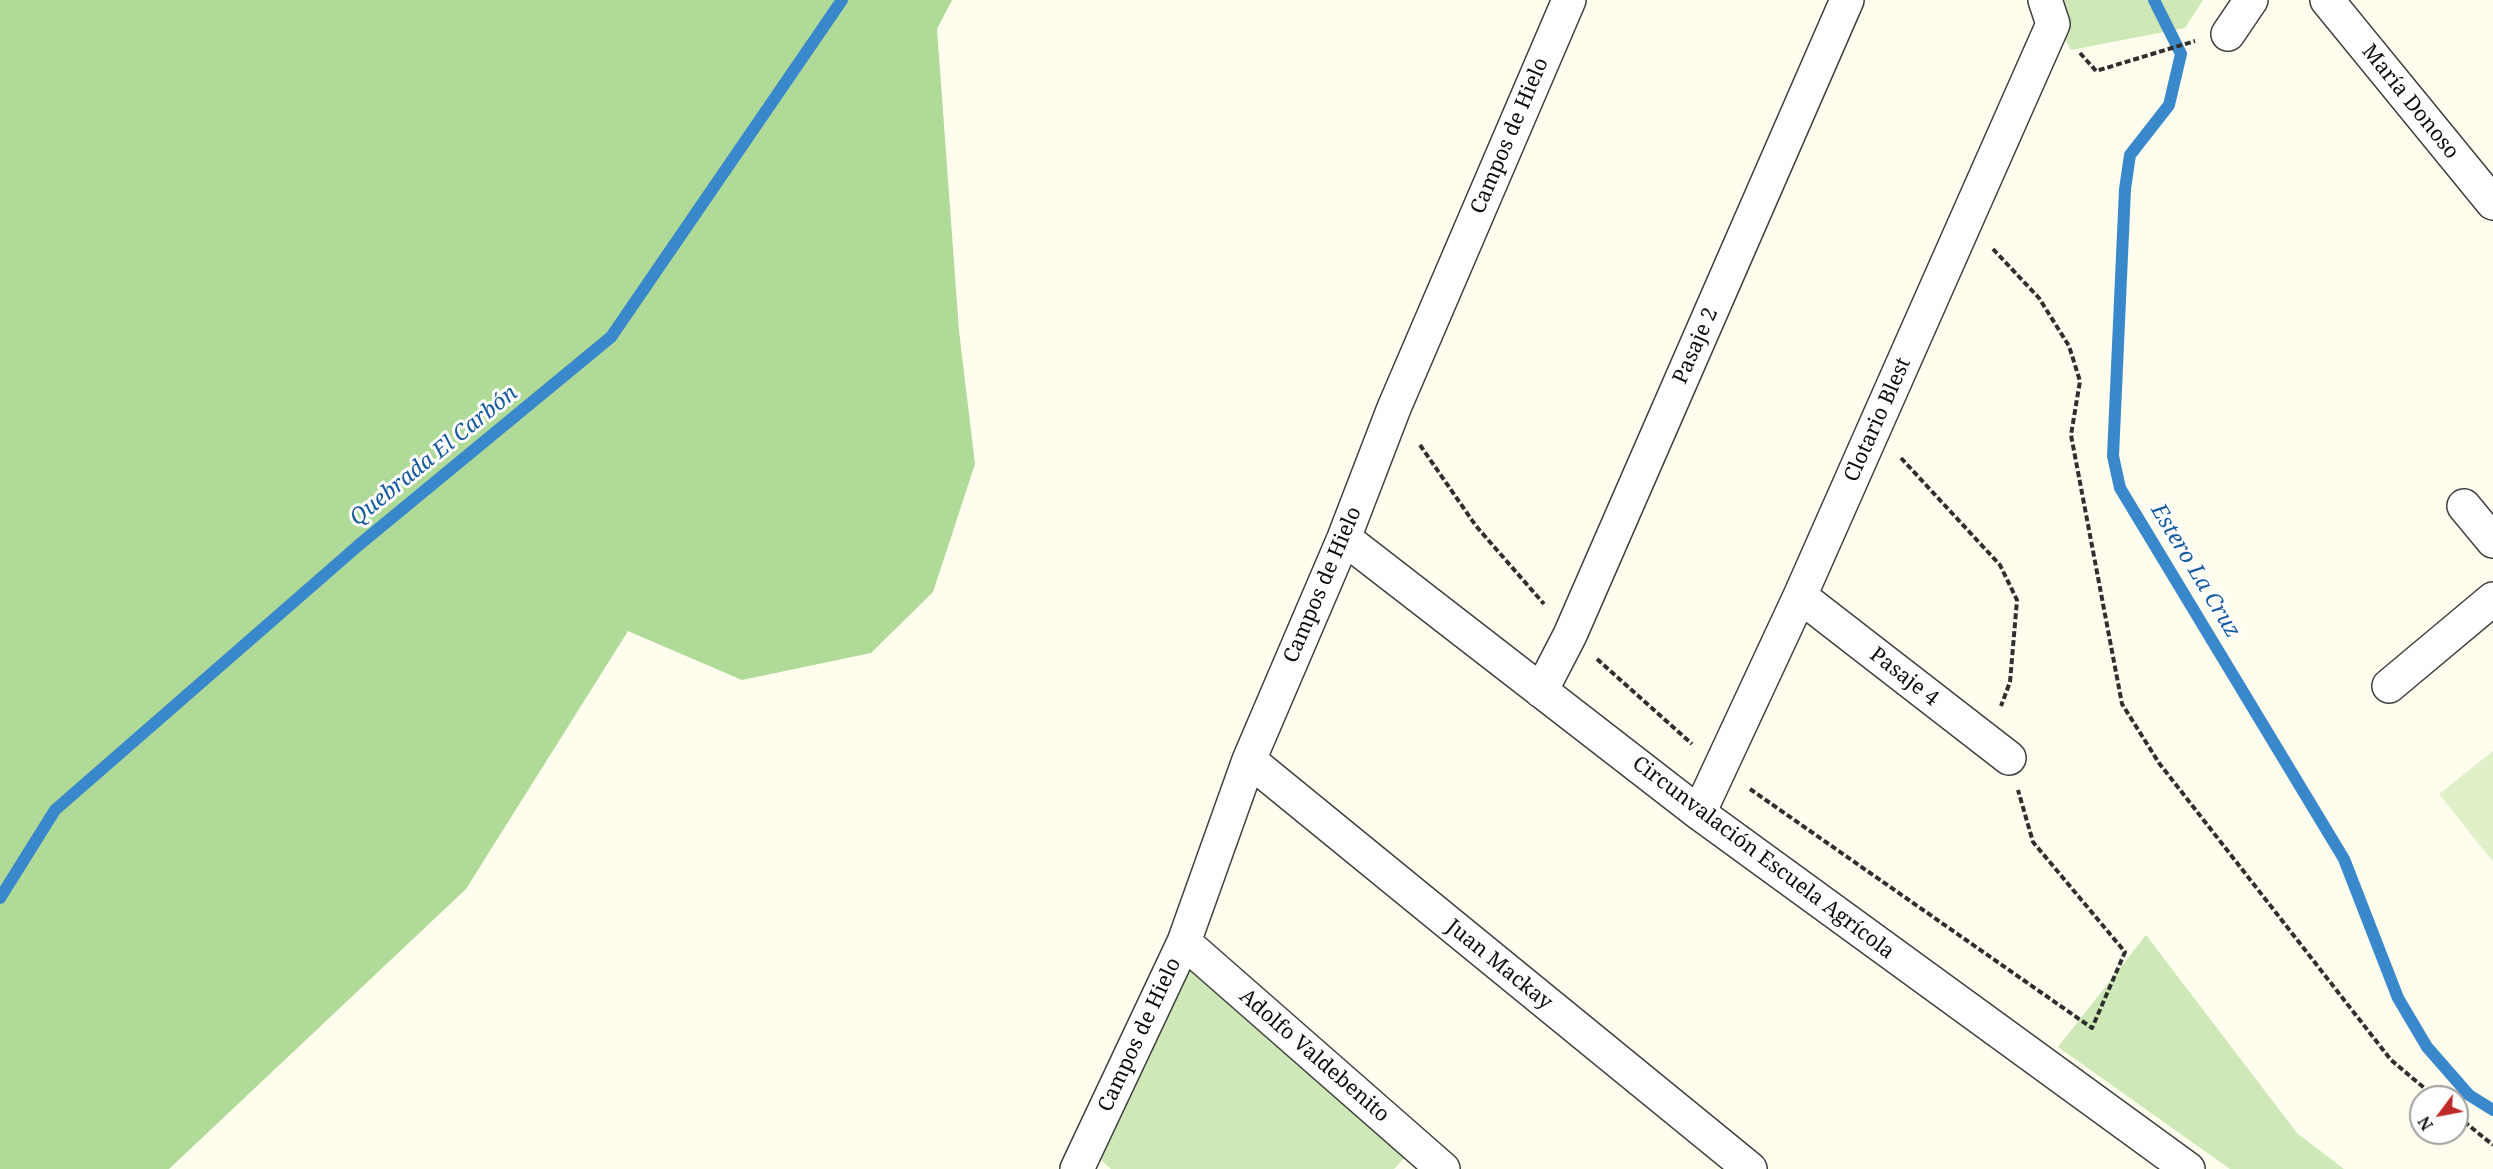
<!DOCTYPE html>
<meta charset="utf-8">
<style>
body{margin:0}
#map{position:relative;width:2493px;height:1169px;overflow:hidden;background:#fffded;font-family:"Noto Serif",serif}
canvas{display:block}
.north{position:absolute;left:2409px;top:1085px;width:60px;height:60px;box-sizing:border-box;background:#fff;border:2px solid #9e9e9e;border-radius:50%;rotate:238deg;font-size:16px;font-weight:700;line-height:24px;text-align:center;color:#0d0d0d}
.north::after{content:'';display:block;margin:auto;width:21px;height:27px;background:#bd2926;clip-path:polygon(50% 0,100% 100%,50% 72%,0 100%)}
</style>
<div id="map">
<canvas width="2493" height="1169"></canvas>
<div class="north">N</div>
</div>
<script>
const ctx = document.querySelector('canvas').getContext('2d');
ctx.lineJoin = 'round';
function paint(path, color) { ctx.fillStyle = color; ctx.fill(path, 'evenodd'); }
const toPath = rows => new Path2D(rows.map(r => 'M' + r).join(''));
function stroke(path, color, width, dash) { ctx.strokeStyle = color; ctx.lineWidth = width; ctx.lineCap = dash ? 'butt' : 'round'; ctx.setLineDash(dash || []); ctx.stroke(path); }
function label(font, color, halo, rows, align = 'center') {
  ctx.font = font + ' "Noto Serif",serif'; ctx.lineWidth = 6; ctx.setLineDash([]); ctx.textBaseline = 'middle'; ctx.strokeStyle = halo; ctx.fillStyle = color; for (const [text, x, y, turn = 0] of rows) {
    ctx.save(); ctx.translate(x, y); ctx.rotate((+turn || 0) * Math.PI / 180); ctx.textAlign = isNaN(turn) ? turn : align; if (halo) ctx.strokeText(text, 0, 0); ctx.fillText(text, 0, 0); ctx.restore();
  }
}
paint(toPath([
 [2044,0,2203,0,2185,28,2071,50],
 [2146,935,2297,1133,2344,1169,2230,1169,2058,1047],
 [1188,962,1405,1157,1394,1169,1111,1169,1099,1158]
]), '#cee9b7');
paint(toPath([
 [0,0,952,0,937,29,959,331,975,464,933,592,871,653,742,680,628,631,466,889,169,1169,0,1169]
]), '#b0da97');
paint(toPath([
 [2493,751,2493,862,2439,794]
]), '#e0f0c9');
stroke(toPath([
 [2154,0,2181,54,2169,105,2130,155,2125,189,2113,456,2120,488,2344,859,2398,998,2427,1047,2469,1095,2493,1110],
 [0,898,55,810,360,544,611,337,842,0]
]), '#3a88cc', 12);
const minor = toPath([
 [2327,0,2493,203],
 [2228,34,2251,0],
 [2464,506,2493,541],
 [1344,538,1699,813,2188,1169],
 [1800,596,2009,758],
 [2389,686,2493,599],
 [1541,691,1570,635,1847,0],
 [1249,760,1750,1169],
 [1699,813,1800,596,2053,24,2045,0],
 [1184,942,1443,1169],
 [1077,1169,1184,942,1249,760,1344,538,1394,408,1569,0]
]);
stroke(minor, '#404040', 36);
stroke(toPath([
 [2080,53,2096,71,2195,41],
 [1993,249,2039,298,2069,346,2080,381,2071,435,2122,704,2159,763,2391,1060,2435,1097],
 [1420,445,1476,526,1544,604],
 [1901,458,2000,565,2017,600,2010,682,2001,706],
 [1597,659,1692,744],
 [1750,789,2092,1028,2125,952,2033,842,2018,790],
 [2457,1116,2493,1145]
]), '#2f2f2f', 4, [6, 3]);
stroke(minor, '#fff', 33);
label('21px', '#0d0d0d', '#fff', [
 ["María Donoso",2410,102,51],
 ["Campos de Hielo",1510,136,-67],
 ["Pasaje 2",1696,346,-66],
 ["Clotario Blest",1878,420,-66],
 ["Campos de Hielo",1323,585,-67],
 ["Pasaje 4",1904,677,38],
 ["Circunvalación Escuela Agrícola",1763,858,37],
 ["Juan Mackay",1499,965,39],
 ["Campos de Hielo",1140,1035,-65],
 ["Adolfo Valdebenito",1314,1056,41]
]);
label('italic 22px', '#175a9e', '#fff', [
 ["Quebrada El Carbón",434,456,-39],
 ["Estero La Cruz",2195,571,59]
]);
</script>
